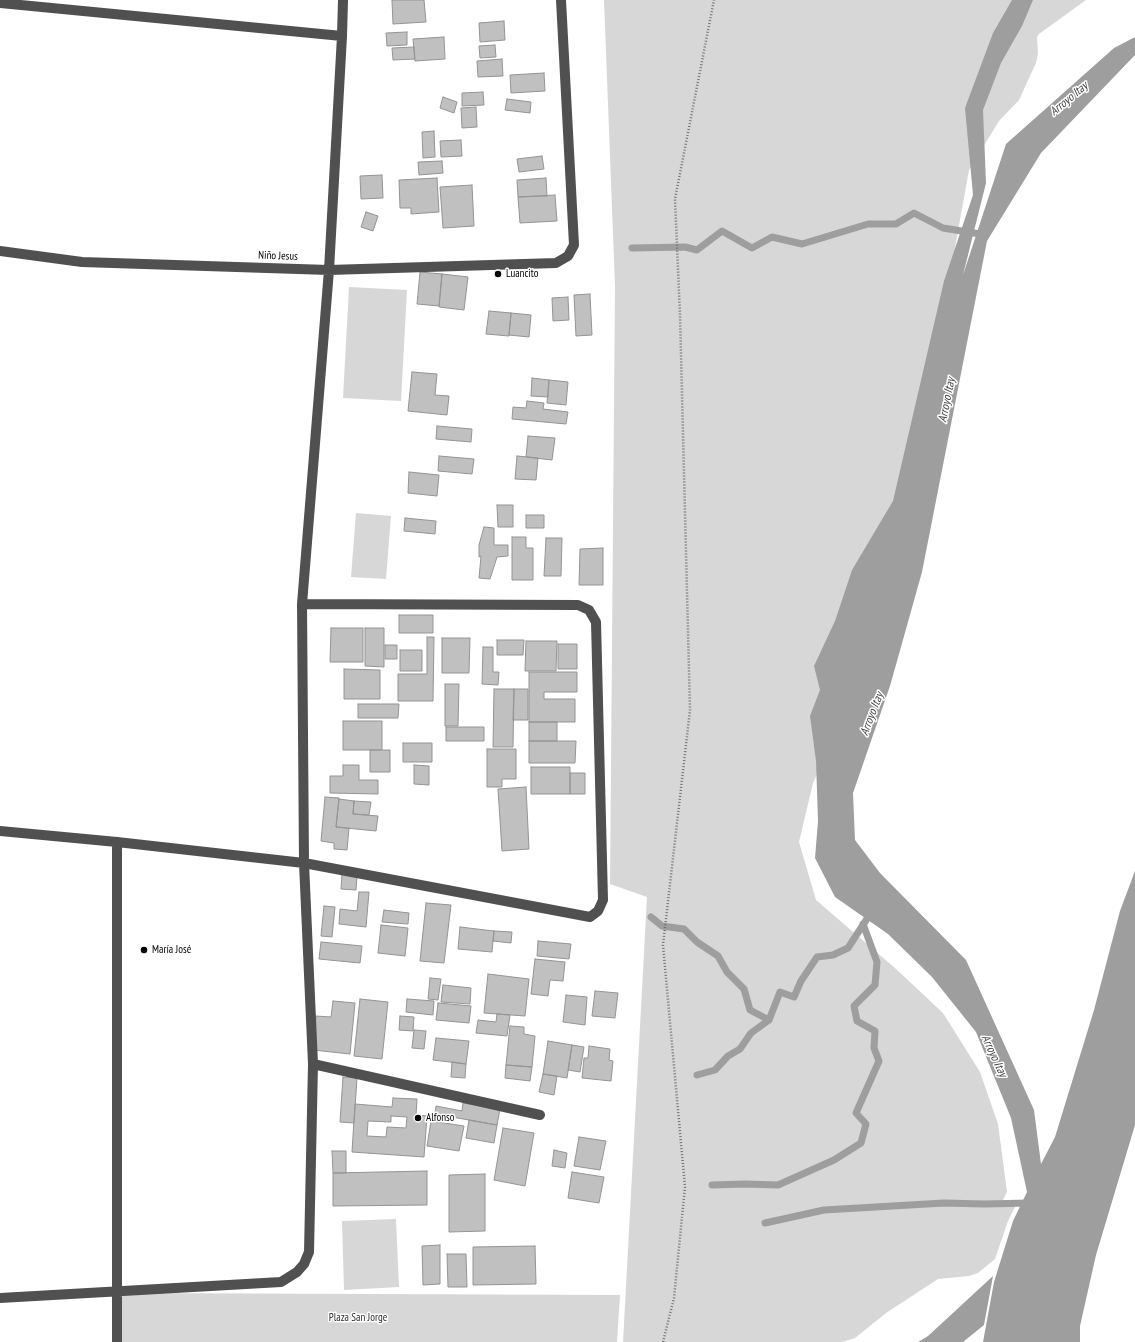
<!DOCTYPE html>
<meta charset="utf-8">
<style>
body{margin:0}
canvas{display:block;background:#fff}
</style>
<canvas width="1135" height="1342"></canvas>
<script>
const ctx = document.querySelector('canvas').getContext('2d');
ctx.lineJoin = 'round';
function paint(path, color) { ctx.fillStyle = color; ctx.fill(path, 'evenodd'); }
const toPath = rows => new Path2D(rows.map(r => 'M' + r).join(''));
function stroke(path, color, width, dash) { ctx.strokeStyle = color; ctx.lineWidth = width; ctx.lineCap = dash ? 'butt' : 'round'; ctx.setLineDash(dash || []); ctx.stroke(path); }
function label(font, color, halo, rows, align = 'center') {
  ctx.font = font + ' "PT Sans Narrow",sans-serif'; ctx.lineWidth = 3; ctx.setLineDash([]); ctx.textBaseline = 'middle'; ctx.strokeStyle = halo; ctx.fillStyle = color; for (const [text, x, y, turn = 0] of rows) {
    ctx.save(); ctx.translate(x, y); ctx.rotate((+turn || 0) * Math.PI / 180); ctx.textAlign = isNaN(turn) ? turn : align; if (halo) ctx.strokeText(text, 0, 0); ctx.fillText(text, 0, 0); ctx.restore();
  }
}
paint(toPath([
 [604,0,1086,0,1039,34,1037,37,1038,54,1036,63,1019,100,999,121,969,170,947,292,849,705,813,783,799,842,816,900,896,969,943,1013,980,1072,998,1124,1007,1192,1002,1202,1015,1205,1015,1207,1008,1221,995,1259,978,1273,969,1276,938,1279,886,1313,855,1338,842,1342,623,1342,647,897,610,884,615,286],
 [349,287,407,290,401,401,343,398],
 [356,513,391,516,386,579,351,577],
 [396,1219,399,1287,344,1290,342,1221],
 [122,1293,620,1295,617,1342,122,1342]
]), '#d7d7d7');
paint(toPath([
 [1012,0,1033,0,1022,26,1001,63,983,110,986,183,963,275,1006,144,1114,48,1135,37,1135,55,1041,153,987,241,922,572,890,686,853,793,855,840,880,873,966,960,1034,1110,1041,1164,1055,1137,1094,1010,1120,911,1135,871,1135,1125,1096,1255,1080,1326,1080,1342,983,1342,994,1282,1013,1221,1027,1192,1011,1118,976,1032,932,977,888,934,835,897,815,858,818,821,816,761,810,716,820,690,814,666,835,621,852,570,893,501,944,281,973,195,965,108,993,33],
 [993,1276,984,1325,963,1342,918,1342,928,1336]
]), '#9e9e9e');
stroke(toPath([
 [632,248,685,247,697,250,722,231,752,248,772,237,802,244,868,224,896,224,914,213,943,228,980,234],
 [651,917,662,926,684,929,697,942,718,956,727,972,744,989,750,1010,769,1020,780,992,794,997,801,981,817,957,833,955,848,948,872,911],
 [697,1075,715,1070,728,1056,740,1049,751,1033,769,1020],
 [712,1185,745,1184,778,1185,834,1160,861,1143,866,1124,856,1113,879,1061,874,1048,875,1031,857,1021,854,1006,875,985,877,962,863,924],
 [765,1223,824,1210,944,1203,984,1204,1031,1203]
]), '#9e9e9e', 7);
const building = toPath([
 [392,0,424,0,426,22,393,24,392,0],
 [504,21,505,40,480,42,479,23,504,21],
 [407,32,407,45,387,46,386,33,407,32],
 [444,37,445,59,415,61,413,39,444,37],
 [495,45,496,57,480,58,479,46,495,45],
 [414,47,415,59,393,60,392,48,414,47],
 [502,59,503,76,478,77,477,61,502,59],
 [544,73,545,91,511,93,510,75,544,73],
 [483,92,484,105,462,106,462,93,483,92],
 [443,97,457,102,454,113,440,108,443,97],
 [507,99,531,102,530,113,505,110,507,99],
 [476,107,477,127,462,128,461,108,476,107],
 [434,131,435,157,423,158,422,132,434,131],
 [461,140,462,156,441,157,440,141,461,140],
 [542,156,544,169,519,172,517,159,542,156],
 [442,161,443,173,419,175,418,162,442,161],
 [382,175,383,198,361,199,360,176,382,175],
 [437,178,439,212,411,214,411,208,400,208,399,180,437,178],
 [546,178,547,196,518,197,517,180,546,178],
 [472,185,474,226,443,228,440,187,472,185],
 [555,195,557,221,520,223,518,197,555,195],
 [366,212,378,216,373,231,361,227,366,212],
 [420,272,442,274,439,306,417,304,420,272],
 [442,274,468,277,464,310,439,307,442,274],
 [590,294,592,335,576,336,574,295,590,294],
 [568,297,569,320,553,321,552,298,568,297],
 [489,311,511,313,509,336,486,334,489,311],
 [511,313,531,315,529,337,509,335,511,313],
 [412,372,437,374,435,395,449,396,447,415,408,411,412,372],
 [532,378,549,380,548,397,531,396,532,378],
 [549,380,568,382,566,405,547,403,549,380],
 [527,401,544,403,543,409,568,412,566,424,512,419,513,407,526,408,527,401],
 [437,426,472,429,471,442,436,439,437,426],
 [528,436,555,438,552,460,526,457,528,436],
 [439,456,474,459,472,474,438,471,439,456],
 [517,456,538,458,536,480,515,479,517,456],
 [409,472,439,475,437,496,408,493,409,472],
 [497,505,513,505,513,527,498,527,497,505],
 [526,515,544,515,544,528,526,528,526,515],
 [405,518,436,521,435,534,404,531,405,518],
 [484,527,494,528,494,545,508,545,508,556,497,557,490,579,479,578,481,556,479,557,479,545,484,527],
 [512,537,526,537,526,548,533,548,533,580,512,580,512,537],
 [546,538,562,538,561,576,544,576,546,538],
 [603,548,603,585,579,585,580,549,603,548],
 [399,615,433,615,433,633,399,633,399,615],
 [331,628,363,628,363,662,330,662,331,628],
 [365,628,384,628,384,667,365,666,365,628],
 [427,637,434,637,433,701,398,701,398,674,427,674,427,637],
 [442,638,470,638,469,673,442,673,442,638],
 [497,640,524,640,523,655,497,655,497,640],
 [526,641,557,641,556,671,525,671,526,641],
 [558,644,577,644,577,669,558,669,558,644],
 [385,645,397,645,397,659,385,659,385,645],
 [483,647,493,647,493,672,499,672,498,685,482,684,483,647],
 [400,650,422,650,422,671,400,671,400,650],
 [344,669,380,670,380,699,344,699,344,669],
 [529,672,577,672,577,692,544,692,544,699,575,699,575,722,529,722,529,672],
 [445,684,459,684,458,726,445,726,445,684],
 [494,689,514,689,513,747,493,747,494,689],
 [514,689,528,689,528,720,513,720,514,689],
 [358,704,399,704,398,718,358,718,358,704],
 [343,721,382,721,382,750,343,750,343,721],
 [529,722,557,722,557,741,529,741,529,722],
 [446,727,484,727,484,741,446,741,446,727],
 [529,741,576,741,575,763,529,763,529,741],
 [403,743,432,743,432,762,403,762,403,743],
 [487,749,516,749,516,779,502,779,502,787,487,787,487,749],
 [370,750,390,750,390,772,370,772,370,750],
 [343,765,359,765,359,780,378,780,378,794,330,793,330,776,343,776,343,765],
 [414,765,429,766,429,785,414,784,414,765],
 [531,767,570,767,570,794,531,794,531,767],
 [570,773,585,773,585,794,570,794,570,773],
 [526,787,529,849,502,851,498,789,526,787],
 [325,797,339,798,336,827,349,828,347,850,334,849,334,843,321,841,325,797],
 [339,799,354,801,353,814,378,816,376,831,336,827,339,799],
 [354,801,371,802,369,815,353,814,354,801],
 [342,874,357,876,356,890,341,889,342,874],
 [359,892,369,892,366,927,339,924,340,909,357,911,359,892],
 [426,903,451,905,444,963,420,961,426,903],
 [324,906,335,907,332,937,321,936,324,906],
 [384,910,409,913,408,924,382,922,384,910],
 [381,925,408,928,405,956,378,953,381,925],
 [460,927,494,931,492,952,458,949,460,927],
 [494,931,512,932,511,943,493,941,494,931],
 [538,941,571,944,569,959,537,956,538,941],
 [321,942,362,946,360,963,319,959,321,942],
 [535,959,565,962,563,981,550,980,548,996,531,994,535,959],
 [488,974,529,979,525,1016,484,1013,488,974],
 [430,978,441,979,438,1000,428,999,430,978],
 [443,985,471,988,470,1004,441,1002,443,985],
 [595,991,618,993,615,1018,592,1016,595,991],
 [566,995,587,997,585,1025,563,1022,566,995],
 [360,999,388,1002,382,1059,354,1056,360,999],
 [407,999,434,1001,433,1015,406,1012,407,999],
 [333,1001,355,1003,350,1054,313,1050,316,1016,331,1017,333,1001],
 [438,1003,471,1006,469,1023,436,1020,438,1003],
 [497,1014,510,1015,507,1036,476,1033,478,1020,496,1022,497,1014],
 [400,1016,414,1017,413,1031,399,1030,400,1016],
 [510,1026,524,1027,524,1034,535,1036,532,1067,506,1065,510,1026],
 [414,1030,426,1031,424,1049,412,1048,414,1030],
 [436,1038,469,1041,466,1064,433,1060,436,1038],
 [548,1041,572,1045,567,1078,543,1074,548,1041],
 [572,1045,584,1047,580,1072,568,1070,572,1045],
 [589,1046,610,1049,609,1060,613,1061,611,1081,582,1078,584,1058,588,1058,589,1046],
 [452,1062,466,1064,465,1078,451,1077,452,1062],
 [506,1065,532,1067,530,1081,505,1078,506,1065],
 [543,1074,557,1076,554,1095,539,1092,543,1074],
 [343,1077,357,1078,354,1123,340,1122,343,1077],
 [393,1098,417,1099,416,1115,427,1116,424,1157,352,1152,355,1104,392,1107,393,1098],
 [391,1116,407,1117,406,1128,387,1127,386,1137,367,1136,368,1121,391,1122,391,1116],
 [463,1103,500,1109,497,1125,435,1114,436,1106,462,1111,463,1103],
 [469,1120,497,1125,494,1143,466,1138,469,1120],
 [431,1121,464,1126,459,1151,427,1146,431,1121],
 [503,1128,534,1133,525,1186,494,1180,503,1128],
 [579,1137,606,1141,600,1170,574,1166,579,1137],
 [554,1150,567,1153,565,1168,552,1166,554,1150],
 [332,1151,346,1151,346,1173,333,1173,332,1151],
 [427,1171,427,1205,333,1206,333,1173,427,1171],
 [572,1172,604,1177,599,1203,568,1198,572,1172],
 [485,1174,485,1231,449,1232,449,1175,485,1174],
 [440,1245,440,1284,423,1285,422,1246,440,1245],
 [535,1246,536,1284,473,1285,473,1247,535,1246],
 [447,1254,466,1254,467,1287,448,1287,447,1254]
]);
paint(building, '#c0c0c0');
stroke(building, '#949494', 1);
stroke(toPath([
 [663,1342,674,1298,685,1187,663,945,690,710,680,315,675,199,714,0]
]), '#727272', 2.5, [1, 2]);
stroke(toPath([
 [0,3,342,36],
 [0,251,82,262,329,270,556,263,568,256,574,245,561,0],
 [0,831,117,842,304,863,590,917,598,911,603,900,596,622,589,610,578,605,302,604],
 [313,1064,540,1115],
 [0,1298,281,1282,297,1272,304,1264,309,1252,313,1064,304,863,302,604,329,270,342,36,343,0],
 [117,1342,117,842]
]), '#505050', 10);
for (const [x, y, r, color] of [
 [498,274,4,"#000"],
 [144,950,4,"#000"],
 [418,1118,4,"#000"]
]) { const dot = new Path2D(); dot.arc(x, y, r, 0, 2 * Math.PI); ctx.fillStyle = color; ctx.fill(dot); stroke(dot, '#fff', 1.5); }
label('11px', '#000', '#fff', [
 ["Niño Jesus",278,256,2]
]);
label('11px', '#000', '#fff', [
 ["Luancito",506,274],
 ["María José",152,950],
 ["Alfonso",426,1118]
], 'left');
label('11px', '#2e2e2e', '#fff', [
 ["Plaza San Jorge",358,1318]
]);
label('italic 12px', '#3f3f3f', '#fff', [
 ["Arroyo Itay",1069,99,-40],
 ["Arroyo Itay",947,400,-79],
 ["Arroyo Itay",872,714,-69],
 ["Arroyo Itay",994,1056,65]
]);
</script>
